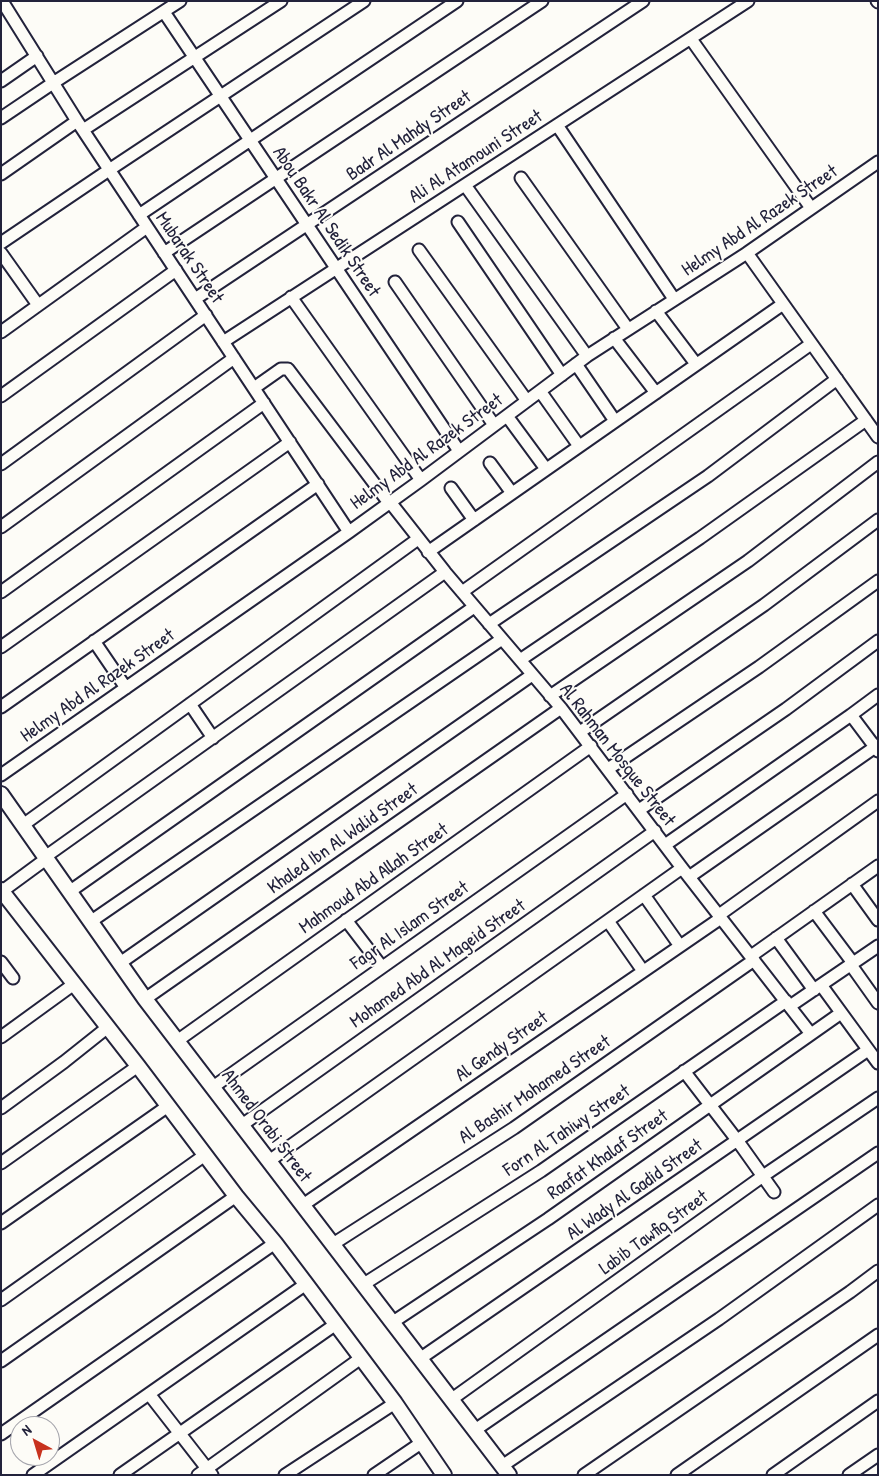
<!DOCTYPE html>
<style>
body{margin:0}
#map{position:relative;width:879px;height:1476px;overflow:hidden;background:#fdfcf7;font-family:"Patrick Hand",sans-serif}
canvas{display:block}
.frame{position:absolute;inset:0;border:2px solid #22223b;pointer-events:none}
.north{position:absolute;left:10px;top:1416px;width:50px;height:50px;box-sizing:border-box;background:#fdfcf7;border:1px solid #a5a5ac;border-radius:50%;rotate:321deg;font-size:14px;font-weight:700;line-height:20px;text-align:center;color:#22223b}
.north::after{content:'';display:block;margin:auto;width:18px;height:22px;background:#c8321e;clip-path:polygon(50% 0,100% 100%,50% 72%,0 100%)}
</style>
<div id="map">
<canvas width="879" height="1476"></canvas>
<div class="frame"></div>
<div class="north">N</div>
</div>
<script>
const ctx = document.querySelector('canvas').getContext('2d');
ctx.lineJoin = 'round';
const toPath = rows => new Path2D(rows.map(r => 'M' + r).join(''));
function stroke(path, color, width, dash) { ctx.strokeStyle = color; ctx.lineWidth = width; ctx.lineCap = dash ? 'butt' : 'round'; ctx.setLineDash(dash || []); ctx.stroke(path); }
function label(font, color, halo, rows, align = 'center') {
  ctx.font = font + ' "Patrick Hand",sans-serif'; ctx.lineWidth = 4; ctx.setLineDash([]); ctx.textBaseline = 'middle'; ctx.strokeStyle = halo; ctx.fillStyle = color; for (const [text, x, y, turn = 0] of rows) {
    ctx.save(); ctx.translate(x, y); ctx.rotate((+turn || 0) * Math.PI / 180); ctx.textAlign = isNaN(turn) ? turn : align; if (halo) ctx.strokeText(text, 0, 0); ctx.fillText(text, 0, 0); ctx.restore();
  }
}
const minor = toPath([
 [2,1,77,121,349,532],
 [877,1,878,2],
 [164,12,459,451],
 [691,39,811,208],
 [1,81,37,56],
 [1,118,53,83,180,1],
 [557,125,674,299],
 [83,130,281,1],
 [1,174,77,121],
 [521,178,628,329],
 [465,185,587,356],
 [139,215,457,1],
 [458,222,562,375],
 [1,243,109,170,364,1],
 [419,250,527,401],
 [1,253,38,305],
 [164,253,542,1],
 [747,253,878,437],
 [395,282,494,425],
 [291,297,421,480],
 [195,299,643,1],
 [656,311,696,364],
 [1,332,147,227],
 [614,338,656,393],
 [223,342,748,1],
 [576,364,615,421],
 [254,388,281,369,288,369,389,503],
 [540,391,579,446],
 [1,396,176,270],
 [507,416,546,469],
 [490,463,512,493],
 [1,464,206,315],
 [451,488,474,520],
 [390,502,445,572,561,708,682,868,811,1034],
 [1,527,234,358],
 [428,552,783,304],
 [1,592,264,403],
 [462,592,811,344],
 [489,624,708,476,837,379],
 [94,641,126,688],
 [1,647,290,442],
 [520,660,700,538,866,420],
 [550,696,748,561,878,462],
 [190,704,213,738],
 [1,707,318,484],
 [851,715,878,751],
 [580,732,764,605,878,520],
 [608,769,759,667,878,581],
 [1,775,349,532,421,480,587,356,747,253,878,162],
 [639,810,786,709,878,641],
 [23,825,418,539],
 [665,845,851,715,878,695],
 [45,857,445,572],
 [689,877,878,745],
 [852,884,878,920],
 [1,892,46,859],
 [69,892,474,607],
 [644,895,680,946],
 [814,911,853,963],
 [719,915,878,801],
 [346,920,382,967],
 [608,921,643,971],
 [90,922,502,639],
 [776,938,814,990],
 [751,956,878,866],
 [1,962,13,978],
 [120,963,532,675],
 [851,965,878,1003],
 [821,985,878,1063],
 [145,999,561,708],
 [790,1006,878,946],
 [1,1037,74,984],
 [177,1041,591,746],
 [684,1071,737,1140,774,1192],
 [213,1087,627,794],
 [1,1108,64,1062,108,1027],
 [242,1125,655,831],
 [269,1161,682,868],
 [1,1163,138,1066],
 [303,1205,721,918],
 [1,1223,168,1106],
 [333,1244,514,1128,754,960],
 [364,1284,541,1171,786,1001],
 [1,1300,205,1155],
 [393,1322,548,1219,841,1013],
 [421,1358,868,1050],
 [1,1361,236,1196],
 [149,1394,212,1475],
 [452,1399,763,1176,878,1098],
 [475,1430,878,1153],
 [1,1434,275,1243],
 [502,1466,719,1319,878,1205],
 [33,1475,306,1284],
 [120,1475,336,1324],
 [198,1475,361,1358],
 [285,1475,395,1403],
 [374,1475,421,1443],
 [584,1475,850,1292,878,1271],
 [677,1475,878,1335],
 [773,1475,878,1401],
 [849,1475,878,1455]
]);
const tertiary = toPath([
 [1,794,145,999,509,1475],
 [1,890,138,1066,236,1196,275,1243,306,1284,395,1403,444,1475]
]);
stroke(minor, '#22223b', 15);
stroke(tertiary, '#22223b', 18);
stroke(minor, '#fdfcf7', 11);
stroke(tertiary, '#fdfcf7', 14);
label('19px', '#22223b', '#fdfcf7', [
 ["Badr Al Mahdy Street",409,136,-34],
 ["Ali Al Atamouni Street",476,157,-33],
 ["Helmy Abd Al Razek Street",760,221,-34],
 ["Abou Bakr Al Sedik Street",326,222,56],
 ["Mubarak Street",189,258,56],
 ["Helmy Abd Al Razek Street",427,452,-36],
 ["Helmy Abd Al Razek Street",98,686,-35],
 ["Al Rahman Mosque Street",617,755,52],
 ["Khaled Ibn Al Walid Street",343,839,-35],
 ["Mahmoud Abd Allah Street",374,879,-35],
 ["Fagr Al Islam Street",410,926,-35],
 ["Mohamed Abd Al Mageid Street",438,964,-35],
 ["Al Gendy Street",502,1047,-35],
 ["Al Bashir Mohamed Street",535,1090,-34],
 ["Ahmed Orabi Street",266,1126,53],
 ["Forn Al Tahiwy Street",567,1131,-34],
 ["Raafat Khalaf Street",608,1155,-35],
 ["Al Wady Al Gadid Street",635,1190,-35],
 ["Labib Tawfiq Street",654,1233,-36]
]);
</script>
